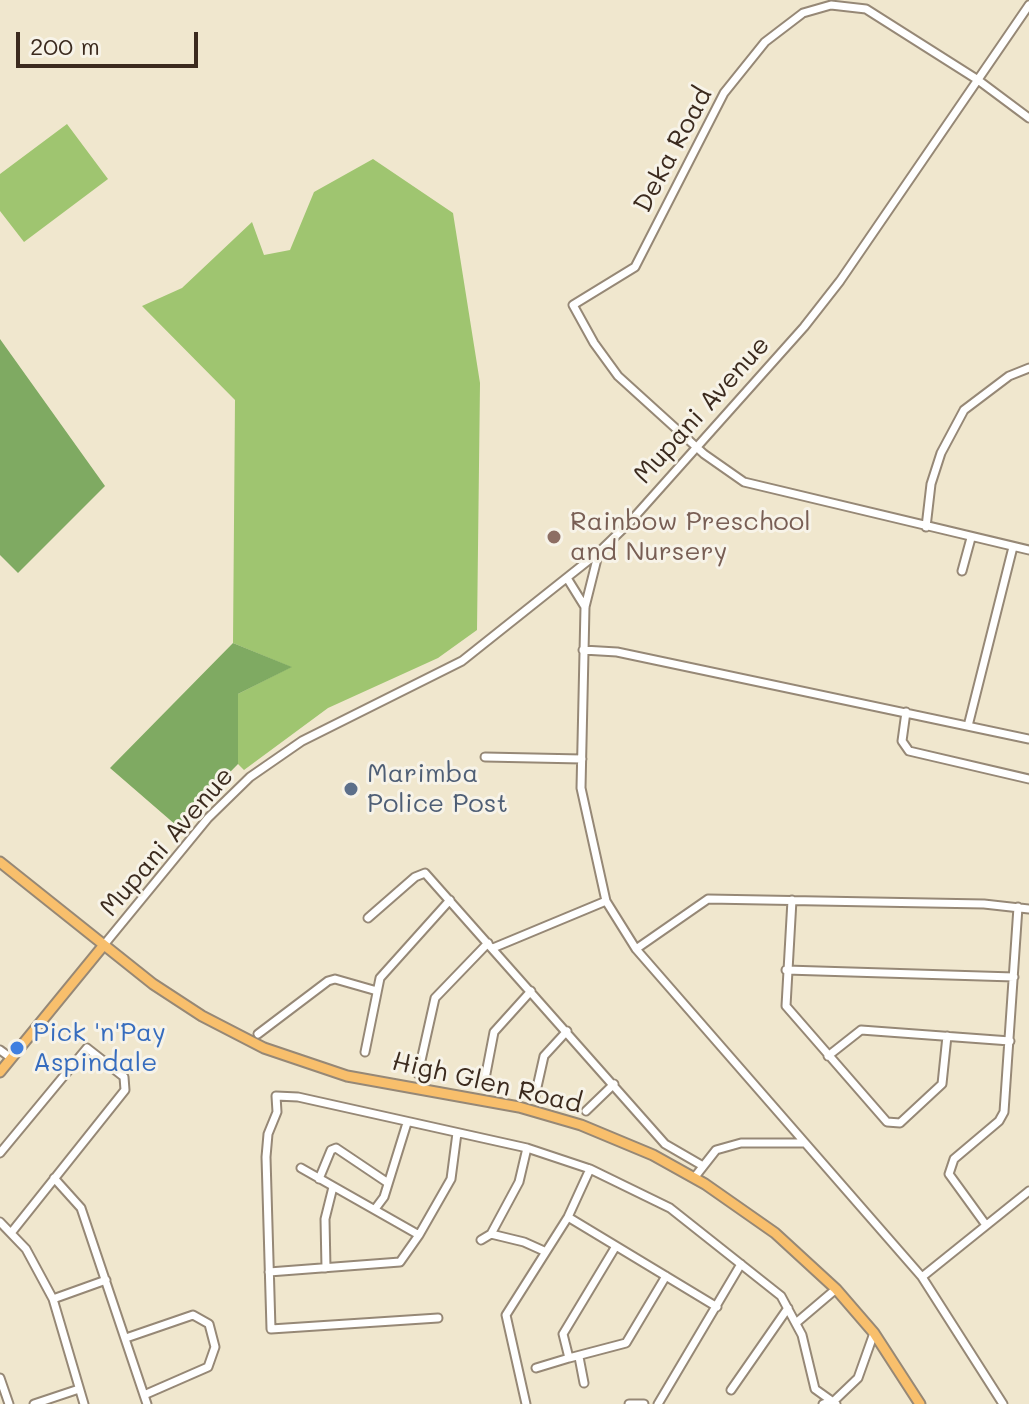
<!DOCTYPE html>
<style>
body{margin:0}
#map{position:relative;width:1029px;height:1404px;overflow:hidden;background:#f0e7ce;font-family:Mali,sans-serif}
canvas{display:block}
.scale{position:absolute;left:16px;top:32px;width:182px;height:36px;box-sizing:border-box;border:4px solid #3b2a1e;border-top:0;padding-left:10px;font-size:24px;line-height:28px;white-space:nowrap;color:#3b2a1e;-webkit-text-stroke:6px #f7f3e8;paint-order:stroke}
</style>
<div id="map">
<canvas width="1029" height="1404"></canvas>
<div class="scale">200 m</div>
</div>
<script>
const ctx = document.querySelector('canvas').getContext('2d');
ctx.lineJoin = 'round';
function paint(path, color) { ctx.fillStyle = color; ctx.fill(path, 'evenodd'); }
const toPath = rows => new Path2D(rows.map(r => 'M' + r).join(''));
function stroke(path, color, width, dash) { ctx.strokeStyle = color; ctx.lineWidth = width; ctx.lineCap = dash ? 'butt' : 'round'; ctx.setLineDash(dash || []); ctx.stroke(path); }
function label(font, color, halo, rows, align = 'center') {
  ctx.font = font + ' Mali,sans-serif'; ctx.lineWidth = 6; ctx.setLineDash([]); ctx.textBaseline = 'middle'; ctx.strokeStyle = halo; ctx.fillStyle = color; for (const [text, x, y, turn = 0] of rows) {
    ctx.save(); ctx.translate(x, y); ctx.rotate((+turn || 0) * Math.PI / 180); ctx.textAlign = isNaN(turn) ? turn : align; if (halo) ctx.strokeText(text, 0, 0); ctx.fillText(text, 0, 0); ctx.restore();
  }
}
paint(toPath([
 [67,124,108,179,24,242,0,211,0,174],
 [373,159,453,213,480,383,477,630,438,658,328,708,244,770,238,764,238,694,291,667,233,643,235,400,142,306,182,288,252,222,264,255,290,250,314,192]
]), '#9fc570');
paint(toPath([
 [0,339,105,486,18,573,0,555],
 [233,643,292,667,238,694,238,764,177,826,110,768]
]), '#7faa62');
const minor = toPath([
 [1029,118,978,80,866,9,831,5,803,13,765,42,724,93,635,267,573,305,594,343,618,376,704,454,744,482,1029,550],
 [926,527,931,484,941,453,964,410,1009,376,1029,368],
 [598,555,585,607,581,788,606,901,636,949,922,1277,1003,1404],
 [962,571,971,538],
 [567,578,585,607],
 [583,650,617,652,1029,739],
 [906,712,902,741,909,751,1029,779],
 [968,726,1013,547],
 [485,757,582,759],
 [792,900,786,1006,887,1122,900,1123,942,1084,947,1036],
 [368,918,415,877,425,873,665,1144,703,1166],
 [103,946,208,818,250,777,302,741,462,661,599,552,629,523,804,327,840,281,1029,5],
 [493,948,606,901],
 [636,949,708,899,984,904,1029,909],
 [786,970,1014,977],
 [258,1034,328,981,335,979,377,991],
 [0,1050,11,1058],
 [365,1052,380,978,450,900],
 [828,1056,861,1030,1010,1041],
 [418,1074,435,998,488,943],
 [484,1084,494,1032,531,991],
 [535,1096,544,1056,567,1031],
 [586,1111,614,1084],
 [0,1153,87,1048,124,1077,125,1090,11,1233],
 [54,1178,81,1208,147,1404],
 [694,1178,716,1150,741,1143,804,1143],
 [319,1179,331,1150,336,1148,388,1183],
 [375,1209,384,1197,407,1123],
 [568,1217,717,1307],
 [0,1222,26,1249,53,1299,84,1404],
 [986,1225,949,1174,954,1159,999,1121,1004,1112,1018,907],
 [491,1234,524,1242,544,1251],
 [419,1235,451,1179,457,1133],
 [481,1240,491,1234,519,1182,527,1148],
 [616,1246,563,1334,569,1358,626,1343,666,1276],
 [326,1268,325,1219,333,1187],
 [269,1272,400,1262,419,1235,301,1168],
 [922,1277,1029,1191],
 [53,1299,106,1280],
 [438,1318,271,1329,266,1157,268,1134,277,1112,276,1096,298,1097,527,1148,590,1169,670,1208,781,1296,802,1335,815,1389,836,1404],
 [796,1323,836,1289],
 [126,1338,193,1315,209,1324,215,1347,208,1367,144,1395],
 [579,1357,584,1383],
 [536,1368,569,1358],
 [0,1378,9,1404],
 [731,1390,788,1308],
 [34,1404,79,1389],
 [526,1404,506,1315,568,1217,590,1169],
 [629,1404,644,1404],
 [658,1404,741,1264],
 [823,1404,835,1400,858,1378,874,1333]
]);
const major = toPath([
 [0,862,153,984,202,1016,264,1048,347,1076,519,1107,581,1125,653,1155,705,1184,775,1233,836,1289,874,1333,920,1404],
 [0,1072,103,946]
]);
stroke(minor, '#968876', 11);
stroke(major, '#968876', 13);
stroke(minor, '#fff', 7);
stroke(major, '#f8bf6c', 9);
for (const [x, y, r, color] of [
 [554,537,8,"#8d6e63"],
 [351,789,8,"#5c6f8a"],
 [17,1048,8,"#3f7fe0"]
]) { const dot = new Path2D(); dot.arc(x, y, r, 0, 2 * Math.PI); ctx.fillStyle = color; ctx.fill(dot); stroke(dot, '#f7f3e8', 3); }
label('26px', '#3b2a1e', '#f7f3e8', [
 ["Deka Road",673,150,-62],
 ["Mupani Avenue",702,410,-48],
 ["Mupani Avenue",167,842,-49],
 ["High Glen Road",487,1083,13]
]);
label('26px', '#785e54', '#f7f3e8', [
 ["Rainbow Preschool",570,522],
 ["and Nursery",570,552]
], 'left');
label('26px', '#4e5e75', '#f7f3e8', [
 ["Marimba",367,774],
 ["Police Post",367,804]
], 'left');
label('26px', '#366cbe', '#f7f3e8', [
 ["Pick 'n'Pay",33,1033],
 ["Aspindale",33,1063]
], 'left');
</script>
